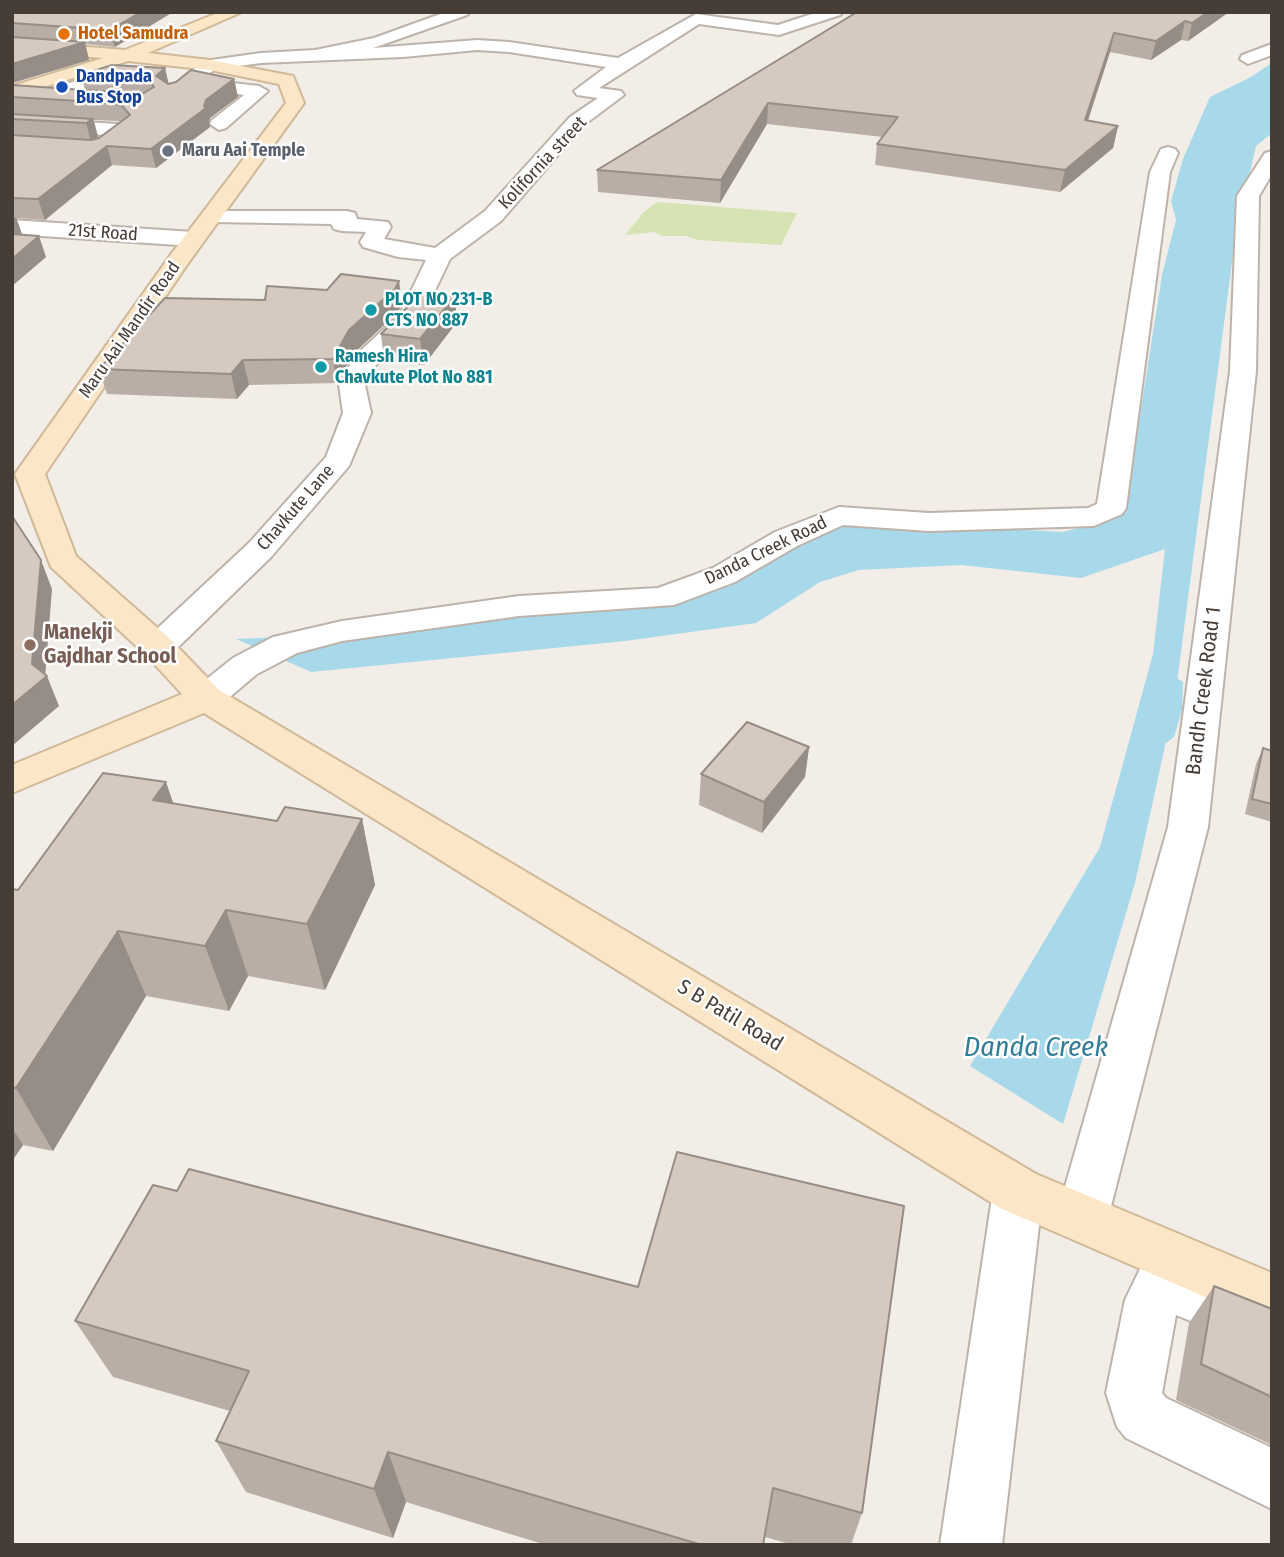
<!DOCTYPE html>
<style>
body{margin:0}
#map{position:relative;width:1284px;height:1557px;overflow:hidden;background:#f2ede7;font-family:"Fira Sans Condensed",sans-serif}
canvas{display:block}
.frame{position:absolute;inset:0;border:14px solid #453d36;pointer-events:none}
</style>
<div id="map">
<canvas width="1284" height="1557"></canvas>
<div class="frame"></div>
</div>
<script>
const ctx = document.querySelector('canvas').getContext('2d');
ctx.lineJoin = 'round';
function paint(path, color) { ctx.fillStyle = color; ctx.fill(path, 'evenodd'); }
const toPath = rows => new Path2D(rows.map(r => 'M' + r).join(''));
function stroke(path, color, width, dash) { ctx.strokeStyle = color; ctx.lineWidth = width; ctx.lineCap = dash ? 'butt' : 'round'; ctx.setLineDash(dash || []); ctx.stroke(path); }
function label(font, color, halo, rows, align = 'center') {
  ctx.font = font + ' "Fira Sans Condensed",sans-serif'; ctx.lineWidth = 5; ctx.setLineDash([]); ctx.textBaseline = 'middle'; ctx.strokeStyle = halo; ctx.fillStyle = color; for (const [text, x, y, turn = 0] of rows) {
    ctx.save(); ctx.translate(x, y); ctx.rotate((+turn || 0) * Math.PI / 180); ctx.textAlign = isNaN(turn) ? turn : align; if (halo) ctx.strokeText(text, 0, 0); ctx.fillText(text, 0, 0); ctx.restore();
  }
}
paint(toPath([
 [657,202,797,213,781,245,698,240,686,236,662,236,655,232,625,235,644,212]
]), '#d5e4b2');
paint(toPath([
 [1272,63,1272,133,1256,146,1236,232,1174,705,1135,883,1063,1124,970,1066,1100,847,1153,654,1165,549,1081,578,961,565,859,570,820,582,756,623,625,641,311,672,236,639,329,635,666,600,816,533,850,521,1063,532,1098,523,1122,507,1136,441,1162,275,1176,220,1171,201,1183,159,1210,97,1251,77]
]), '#a7d9eb');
paint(toPath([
 [1175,677,1183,682,1182,710,1174,737,1166,743,1158,737,1166,710,1167,682,1175,677]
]), '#a7d9eb');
const street = toPath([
 [446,12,470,12,467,15,373,48,477,40,509,42,618,58,696,14,778,25,818,12,843,12,840,15,779,35,699,24,599,88,621,91,624,95,584,125,501,221,450,259,420,322,375,366,365,385,371,413,349,466,271,557,170,655,158,658,146,655,141,647,146,639,249,543,326,457,343,413,339,385,355,356,400,314,426,260,398,257,363,247,360,242,366,232,342,231,334,229,331,224,212,222,204,221,201,216,204,211,347,211,355,213,357,219,388,222,391,227,384,239,435,248,485,211,570,117,598,98,577,95,574,91,606,67,509,52,477,50,403,57,261,63,215,69,178,98,166,98,163,94,204,61,261,53,315,50,374,38,446,12],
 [1272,44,1272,55,1248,64,1240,59,1242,55,1272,44],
 [133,69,142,74,139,78,98,85,68,95,59,90,62,86,88,76,133,69],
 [215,81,259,86,268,91,226,128,219,130,210,124,212,120,244,95,209,90,206,86,215,81],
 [12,118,118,124,125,126,132,133,103,155,96,157,12,151,12,139,92,145,106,135,12,130,12,118],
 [1168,147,1175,149,1178,153,1170,172,1126,508,1122,514,1094,526,929,531,843,525,797,546,735,582,674,605,519,616,342,641,297,653,257,674,219,706,206,710,193,706,188,698,193,690,233,658,273,637,342,621,519,596,658,588,713,568,775,532,839,507,929,513,1088,508,1097,504,1150,172,1161,149,1168,147],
 [1272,151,1272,174,1259,196,1256,371,1208,827,1108,1218,1100,1235,1082,1242,1064,1235,1056,1218,1168,827,1230,371,1237,196,1265,153,1272,151],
 [12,220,193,232,201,234,204,239,201,244,193,246,12,234,12,220],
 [1018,1168,1036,1174,1043,1191,1002,1545,940,1545,993,1191,1000,1174,1018,1168],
 [1159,1261,1181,1264,1272,1300,1272,1354,1176,1315,1162,1393,1166,1398,1272,1448,1272,1509,1126,1438,1117,1427,1106,1393,1125,1300,1140,1269,1159,1261]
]);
const secondary = toPath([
 [220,12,242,12,148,53,210,60,293,76,304,103,189,262,45,474,76,556,170,639,219,690,1036,1174,1272,1273,1272,1326,1000,1208,204,713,12,793,12,765,182,694,146,655,51,567,15,474,172,253,286,103,279,84,210,70,128,61,12,97,12,86,103,58,12,51,12,41,125,50,220,12]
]);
stroke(street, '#bdb3aa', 4);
stroke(secondary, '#cfb999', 4);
paint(street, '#fff');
paint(secondary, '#fbe7c8');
paint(toPath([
 [12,12,173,12,115,47,85,44,89,60,12,83],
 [857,12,1229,12,1188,41,1181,40,1151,60,1110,52,1088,121,1118,126,1113,148,1060,192,875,165,877,144,883,137,767,124,720,203,598,192,597,170],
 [165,68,168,84,234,79,238,97,210,118,209,122,210,127,156,168,112,165,45,220,16,218,22,235,46,257,12,286,12,85,85,90,81,75],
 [94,120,118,121,120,122,99,138,96,139,98,137],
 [455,296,457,322,424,365,384,361,381,334],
 [265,300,402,304,398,312,353,354,337,383,249,385,237,399,107,394,99,369],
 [809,747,805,777,762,833,699,805,701,774],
 [1263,748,1272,751,1272,822,1245,814,1256,764],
 [173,804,277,821,362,819,375,885,325,990,248,976,229,1011,146,996,53,1151,23,1145,12,1161,12,889,18,890],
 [177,1191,862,1513,851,1545,793,1545,765,1537,763,1545,546,1545,406,1502,393,1538,246,1492,216,1441,230,1411,113,1377,75,1321],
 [1214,1286,1272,1309,1272,1445,1176,1400,1189,1323]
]), '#b8aea5');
paint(toPath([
 [141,12,173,12,115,47,110,30],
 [1208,12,1229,12,1188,41,1192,23],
 [1185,21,1181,40,1151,60,1156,41],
 [1114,33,1110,52,1081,141,1085,120],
 [85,42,89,60,12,83,12,64],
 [165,68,169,85,156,76],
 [234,79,238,97,210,118,209,122,210,127,156,168,151,149,204,106,206,100],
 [768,103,767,124,720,203,721,180],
 [93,119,98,137,91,142,86,123],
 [1118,126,1113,148,1060,192,1065,170],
 [107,146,112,165,45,220,38,199],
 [16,217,23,237,12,246,12,220],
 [39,236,46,257,12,286,12,259],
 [399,281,402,304,398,312,353,354,337,383,333,359,349,330],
 [455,296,457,322,424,365,420,339],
 [243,360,249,385,237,399,231,374],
 [41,560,52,589,45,678,47,676,59,706,12,746,12,705,32,664],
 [809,747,805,777,762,833,764,802],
 [166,782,189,849,153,800],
 [362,819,375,885,325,990,307,924],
 [226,910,248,976,229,1011,205,946],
 [118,931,146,996,53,1151,16,1088],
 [12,1128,23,1145,12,1161],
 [388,1452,406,1502,393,1538,374,1489]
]), '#968d86');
const building = toPath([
 [12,12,141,12,110,30,12,23,12,12],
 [857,12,1208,12,1192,23,1185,21,1156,41,1114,33,1085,120,1118,126,1065,170,877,144,898,117,768,103,721,180,597,170,857,12],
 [12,37,85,42,12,64,12,37],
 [112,65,165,68,156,76,168,84,176,82,191,70,234,79,206,100,204,106,206,108,151,149,107,146,38,199,12,198,12,135,91,140,99,138,130,115,122,106,113,103,12,97,12,85,142,94,154,87,149,80,81,75,112,65],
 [12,114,93,119,86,123,12,119,12,114],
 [12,234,39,236,12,259,12,234],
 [341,274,399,281,395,289,349,330,333,359,243,360,231,374,99,369,165,298,265,300,267,286,327,290,341,274],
 [421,293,455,296,420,339,381,334,421,293],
 [12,516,41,560,32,664,47,676,12,705,12,516],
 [747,722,809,747,764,802,701,774,747,722],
 [1263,748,1272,751,1272,804,1252,799,1263,748],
 [103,773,166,782,153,800,277,821,285,807,362,819,307,924,226,910,205,946,118,931,16,1088,12,1087,12,889,18,890,103,773],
 [677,1152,904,1206,862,1513,773,1488,763,1545,702,1545,388,1452,374,1489,216,1441,249,1371,75,1321,153,1185,177,1191,189,1169,638,1287,677,1152],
 [1214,1286,1272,1309,1272,1397,1201,1364,1214,1286]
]);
paint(building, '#d6cac0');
stroke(building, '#968d86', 2);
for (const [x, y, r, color] of [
 [64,34,7,"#e8710a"],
 [62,87,7,"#1a4fb4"],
 [168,151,7,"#6b7280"],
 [371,310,7,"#0f9aa8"],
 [321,367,7,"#0f9aa8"],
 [30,645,7,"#8d6e63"]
]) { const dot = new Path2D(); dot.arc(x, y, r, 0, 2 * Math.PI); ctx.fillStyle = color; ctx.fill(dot); stroke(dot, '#fff', 2.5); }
label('bold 18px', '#c56008', '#fff', [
 ["Hotel Samudra",78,34]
], 'left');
label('bold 18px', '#164399', '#fff', [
 ["Dandpada",76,77],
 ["Bus Stop",76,98]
], 'left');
label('bold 18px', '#5b616d', '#fff', [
 ["Maru Aai Temple",182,151]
], 'left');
label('18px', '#453d36', '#fff', [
 ["Kolifornia street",543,163,-47],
 ["21st Road",103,233,4],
 ["Maru Aai Mandir Road",130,330,-55],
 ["Chavkute Lane",296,508,-49],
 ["Danda Creek Road",766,551,-26]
]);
label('bold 18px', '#0d838f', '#fff', [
 ["PLOT NO 231-B",385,300],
 ["CTS NO 887",385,321],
 ["Ramesh Hira",335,357],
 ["Chavkute Plot No 881",335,378]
], 'left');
label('bold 21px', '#785e54', '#fff', [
 ["Manekji",44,633],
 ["Gajdhar School",44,657]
], 'left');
label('21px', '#453d36', '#fff', [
 ["Bandh Creek Road 1",1204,691,-83],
 ["S B Patil Road",730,1016,31]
]);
label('italic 28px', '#327d9a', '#fff', [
 ["Danda Creek",1036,1048]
]);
</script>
